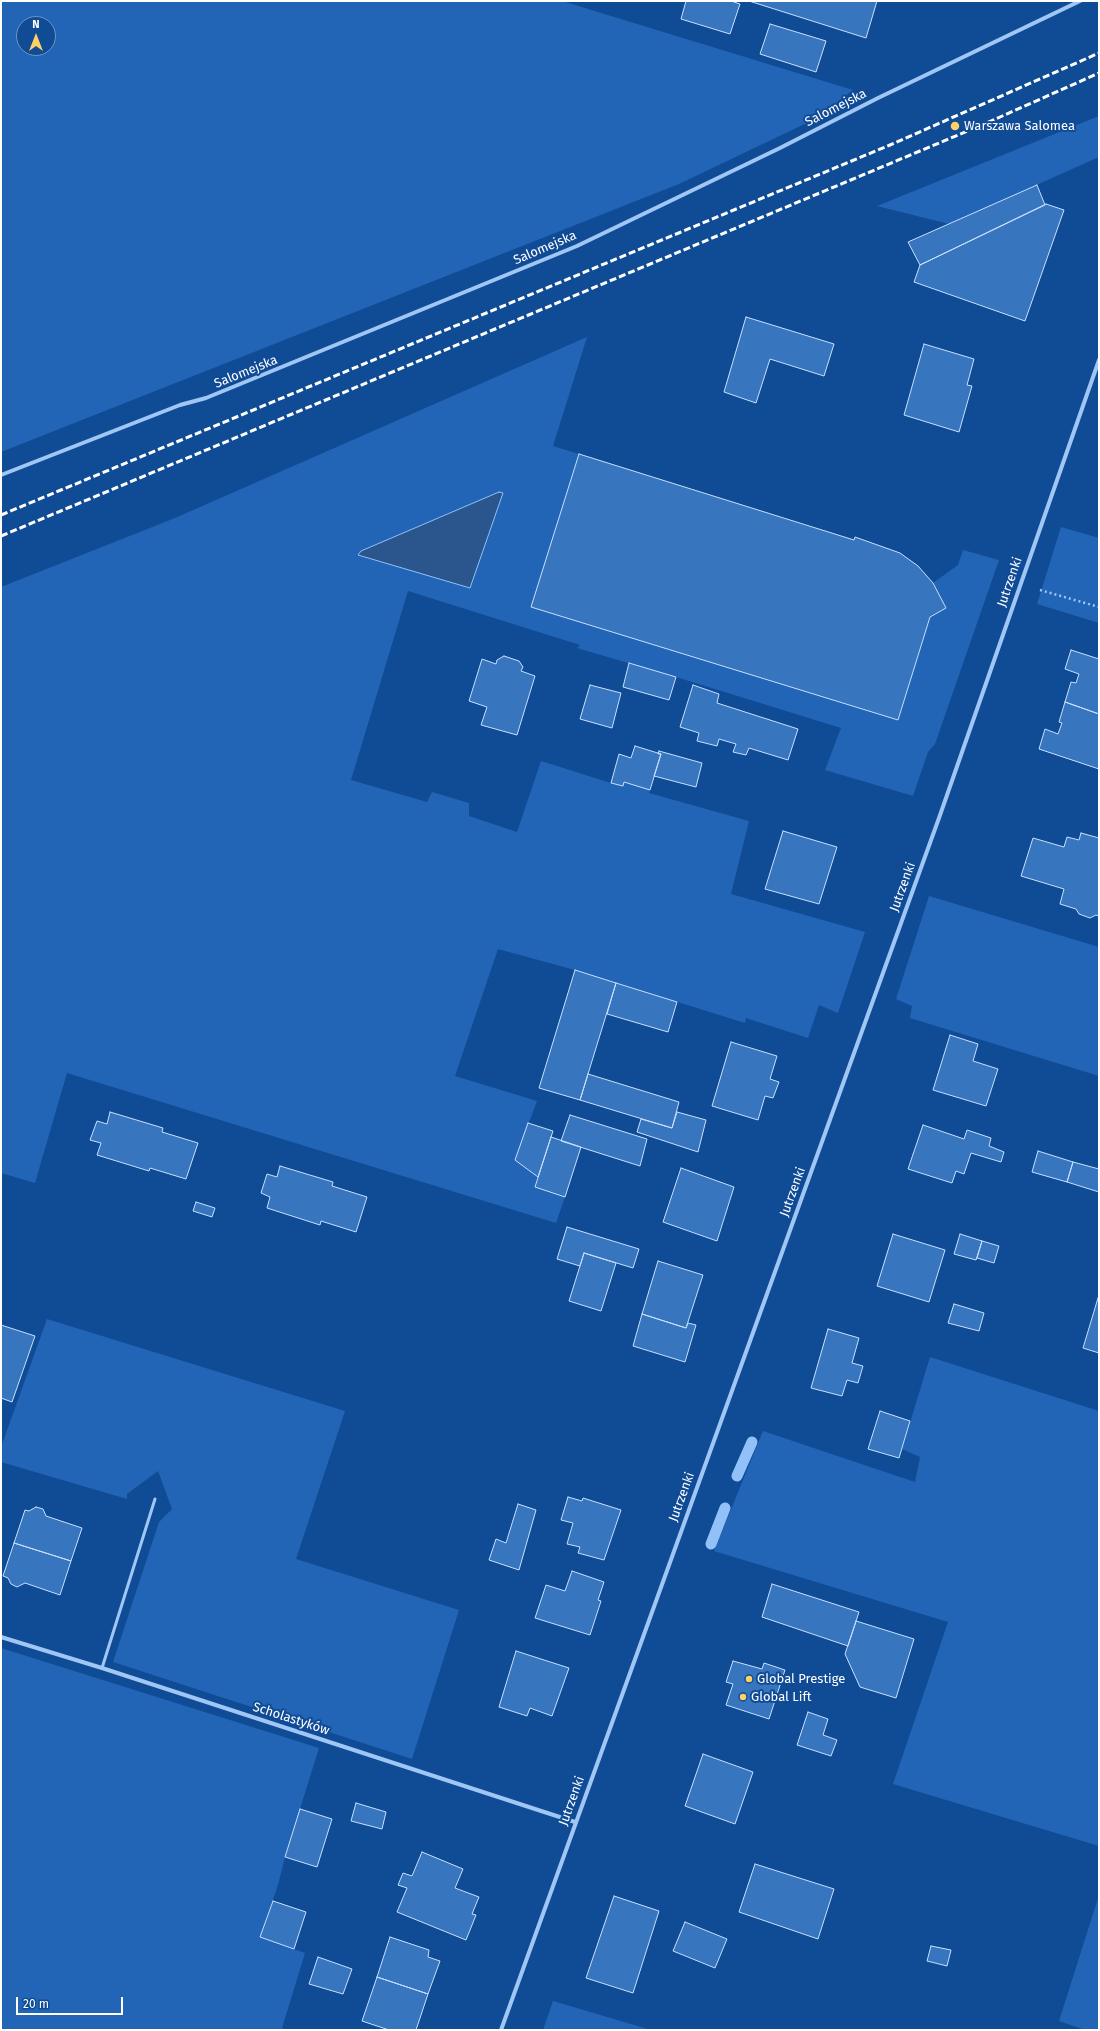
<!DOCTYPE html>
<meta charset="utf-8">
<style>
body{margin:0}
#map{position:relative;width:1100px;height:2031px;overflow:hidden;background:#104b96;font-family:"Fira Sans",sans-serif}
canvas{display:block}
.frame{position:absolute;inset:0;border:2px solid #fff;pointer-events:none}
.north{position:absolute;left:16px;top:16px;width:40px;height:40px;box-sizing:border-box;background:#104b96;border:1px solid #7093c0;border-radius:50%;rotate:0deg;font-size:11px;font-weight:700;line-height:16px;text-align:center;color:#fff}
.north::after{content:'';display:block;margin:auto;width:14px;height:18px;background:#ffd162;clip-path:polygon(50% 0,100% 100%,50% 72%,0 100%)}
.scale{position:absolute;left:16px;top:1997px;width:107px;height:18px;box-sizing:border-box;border:2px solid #fff;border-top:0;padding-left:5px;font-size:12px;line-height:14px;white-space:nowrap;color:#fff;-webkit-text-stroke:3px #104b96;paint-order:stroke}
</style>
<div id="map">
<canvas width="1100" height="2031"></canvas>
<div class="frame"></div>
<div class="north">N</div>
<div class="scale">20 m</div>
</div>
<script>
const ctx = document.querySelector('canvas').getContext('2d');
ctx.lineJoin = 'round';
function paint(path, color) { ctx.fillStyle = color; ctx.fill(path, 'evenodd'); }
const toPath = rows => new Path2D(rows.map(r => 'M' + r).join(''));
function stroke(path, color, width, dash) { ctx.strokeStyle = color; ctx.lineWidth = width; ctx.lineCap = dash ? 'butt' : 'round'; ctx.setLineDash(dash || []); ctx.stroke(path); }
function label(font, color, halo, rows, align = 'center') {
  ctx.font = font + ' "Fira Sans",sans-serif'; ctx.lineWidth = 4; ctx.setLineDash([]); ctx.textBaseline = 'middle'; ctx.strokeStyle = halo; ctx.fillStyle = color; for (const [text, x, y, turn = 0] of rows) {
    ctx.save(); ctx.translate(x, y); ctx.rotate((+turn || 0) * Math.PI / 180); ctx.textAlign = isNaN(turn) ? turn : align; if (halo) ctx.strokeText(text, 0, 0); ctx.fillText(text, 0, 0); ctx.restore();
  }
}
paint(toPath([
 [1,1,562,1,853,90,815,119,679,184,1,452],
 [24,24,48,24,48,48,24,48],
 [1099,116,1099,157,949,224,877,206],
 [587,337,553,446,579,454,532,607,898,720,930,617,946,608,933,583,958,565,963,550,999,560,935,744,928,752,913,796,825,770,841,728,676,677,577,648,580,645,408,591,351,780,427,802,432,792,469,803,469,816,517,832,541,761,611,783,624,782,650,790,649,793,749,821,731,894,865,932,838,1013,819,1005,808,1038,746,1018,745,1023,575,970,498,949,455,1076,537,1101,515,1160,538,1177,535,1187,565,1197,556,1223,67,1073,35,1183,1,1173,1,587,175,518],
 [1061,527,1099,538,1099,623,1037,604],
 [929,896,1099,947,1099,1076,910,1018,912,1006,896,999],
 [47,1319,345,1411,296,1559,459,1610,412,1759,113,1662,159,1522,172,1509,158,1471,127,1494,127,1499,1,1462,1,1447],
 [930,1357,1099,1411,1099,1846,893,1784,948,1622,714,1551,763,1431,915,1482,920,1457,902,1449],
 [1,1648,319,1748,285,1857,278,1885,260,1937,305,1953,282,2028,288,2030,1,2030],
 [1099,1895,1099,2030,1085,2030,1059,2021],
 [553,2001,651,2030,543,2030]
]), '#2265b6');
const water = toPath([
 [499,492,503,493,470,588,358,555,361,551,499,492]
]);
paint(water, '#2a568d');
stroke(water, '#91c1f8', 1);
stroke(toPath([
 [737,1476,752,1442],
 [711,1544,725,1508]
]), '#91c1f8', 11);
const building = toPath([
 [686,1,731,1,740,4,730,34,681,19,686,1],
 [749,1,877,1,866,38,749,1],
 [770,24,826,41,816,72,760,54,770,24],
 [1037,185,1045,205,920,265,908,242,1037,185],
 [1046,204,1064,210,1025,321,914,282,920,265,1046,204],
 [746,317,834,344,824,376,770,359,756,403,724,392,746,317],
 [924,344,974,359,967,385,972,386,959,432,904,415,924,344],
 [579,454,854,540,855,537,900,553,918,566,933,583,946,608,930,617,898,720,531,607,579,454],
 [1071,650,1099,659,1099,714,1065,702,1071,682,1076,683,1079,674,1065,669,1071,650],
 [504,656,519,661,523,667,521,671,535,676,517,735,481,725,487,707,469,701,482,659,496,664,497,660,504,656],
 [629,663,676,677,669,700,623,687,629,663],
 [590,685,621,693,612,728,580,719,590,685],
 [693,685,719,694,717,703,798,729,788,760,749,748,746,755,733,752,736,744,719,739,717,746,697,741,699,733,680,727,693,685],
 [1065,702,1099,714,1099,769,1039,749,1045,729,1058,734,1062,723,1059,722,1065,702],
 [635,746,661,754,650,790,624,782,623,786,611,783,619,754,631,758,635,746],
 [659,751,702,763,696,787,654,776,661,754,658,754,659,751],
 [783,831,837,847,819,904,765,889,783,831],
 [1081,833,1099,838,1099,916,1096,915,1090,918,1079,914,1076,909,1060,904,1064,889,1021,876,1033,838,1064,847,1067,837,1079,840,1081,833],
 [575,970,616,983,580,1100,539,1088,575,970],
 [616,983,677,1002,668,1032,607,1014,616,983],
 [950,1035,978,1044,973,1061,998,1069,986,1106,933,1090,950,1035],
 [731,1042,777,1056,770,1079,779,1082,773,1098,765,1096,758,1120,712,1106,731,1042],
 [588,1074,679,1102,672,1128,580,1100,588,1074],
 [110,1112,163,1128,162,1132,198,1143,186,1179,150,1168,149,1171,97,1155,101,1143,90,1140,97,1121,107,1124,110,1112],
 [677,1112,706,1120,698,1152,637,1132,641,1119,672,1128,677,1112],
 [570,1115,647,1139,640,1166,561,1141,570,1115],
 [528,1123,553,1131,538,1177,515,1160,528,1123],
 [923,1125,964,1139,967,1130,991,1138,989,1146,1004,1152,1001,1162,971,1153,964,1174,956,1171,952,1183,908,1169,923,1125],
 [551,1137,581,1147,565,1197,535,1187,551,1137],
 [1038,1151,1073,1162,1067,1182,1032,1172,1038,1151],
 [1073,1162,1099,1169,1099,1192,1067,1182,1073,1162],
 [280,1166,333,1182,332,1186,367,1197,356,1232,321,1221,320,1225,267,1208,270,1197,261,1193,267,1174,277,1177,280,1166],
 [681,1168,734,1187,717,1241,663,1222,681,1168],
 [196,1202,215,1208,212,1217,193,1211,196,1202],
 [567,1227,639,1249,633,1268,584,1253,580,1266,557,1259,567,1227],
 [893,1234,945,1250,929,1302,877,1286,893,1234],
 [960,1234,982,1241,976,1260,954,1254,960,1234],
 [982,1241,999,1246,994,1263,977,1258,982,1241],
 [584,1253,616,1263,601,1311,569,1301,584,1253],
 [658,1261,703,1275,686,1328,642,1314,658,1261],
 [1098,1298,1099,1298,1099,1353,1083,1348,1098,1298],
 [954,1304,984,1313,979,1331,948,1323,954,1304],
 [642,1314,686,1328,688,1323,696,1325,685,1362,633,1346,642,1314],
 [1,1325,35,1336,12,1402,1,1398,1,1325],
 [828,1329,859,1338,852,1363,863,1366,858,1383,847,1380,842,1396,811,1388,828,1329],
 [880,1411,910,1421,899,1458,868,1449,880,1411],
 [568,1497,582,1501,583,1498,621,1510,604,1560,578,1553,580,1547,567,1544,573,1523,561,1520,568,1497],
 [518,1504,536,1510,519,1570,489,1560,496,1539,506,1543,518,1504],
 [36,1507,43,1509,46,1516,82,1528,71,1561,14,1543,25,1510,29,1511,36,1507],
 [14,1543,71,1561,60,1595,25,1583,17,1587,11,1584,8,1578,3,1576,14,1543],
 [572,1571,604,1582,598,1600,601,1601,590,1635,535,1618,546,1585,565,1591,572,1571],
 [772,1584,859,1612,848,1646,762,1617,772,1584],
 [856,1621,914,1639,896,1698,860,1687,845,1654,856,1621],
 [516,1651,569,1668,552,1716,530,1708,527,1716,499,1707,516,1651],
 [733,1661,762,1669,764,1663,785,1670,769,1719,726,1705,733,1684,726,1682,733,1661],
 [808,1712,828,1719,823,1735,837,1740,831,1756,797,1745,808,1712],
 [703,1754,753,1772,735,1824,685,1806,703,1754],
 [356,1803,386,1812,382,1829,351,1821,356,1803],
 [300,1809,332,1819,317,1867,285,1857,300,1809],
 [422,1852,463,1869,455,1888,479,1897,472,1914,476,1915,466,1940,397,1912,407,1888,398,1885,403,1873,412,1876,422,1852],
 [755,1864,834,1889,818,1939,739,1912,755,1864],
 [614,1896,659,1911,633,1993,586,1978,614,1896],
 [273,1901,306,1912,294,1949,260,1937,273,1901],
 [685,1922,727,1939,715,1968,673,1951,685,1922],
 [390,1937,429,1950,428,1957,440,1961,428,1994,377,1977,390,1937],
 [931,1946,951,1950,947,1966,927,1961,931,1946],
 [318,1957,352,1969,343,1994,309,1984,318,1957],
 [377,1977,428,1994,416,2030,389,2030,362,2021,377,1977]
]);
paint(building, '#3875bf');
stroke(building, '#c7e0fe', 1);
stroke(toPath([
 [1040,590,1099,607]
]), '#9fc6f4', 2.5, [2, 3]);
stroke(toPath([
 [102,1668,155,1499]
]), '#9fc6f4', 3);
stroke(toPath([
 [1,475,180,405,206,398,577,246,780,148,878,98,1080,1],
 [1,1637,102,1668,575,1822],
 [501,2030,939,818,1099,360]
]), '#9fc6f4', 4);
stroke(toPath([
 [1,515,890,145,1099,53],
 [1,536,982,125,1099,73]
]), '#fff', 3, [7, 3]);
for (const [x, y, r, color] of [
 [955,126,5,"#ffd162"],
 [749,1679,4,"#ffd162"],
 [743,1697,4,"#ffd162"]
]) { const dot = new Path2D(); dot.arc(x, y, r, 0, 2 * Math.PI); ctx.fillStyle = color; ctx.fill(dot); stroke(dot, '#104b96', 1.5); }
label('13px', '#fff', '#104b96', [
 ["Salomejska",836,108,-27],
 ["Salomejska",545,248,-23],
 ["Salomejska",246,372,-22],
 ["Jutrzenki",1010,582,-71],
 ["Jutrzenki",903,887,-70],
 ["Jutrzenki",793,1192,-70],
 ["Jutrzenki",682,1497,-70],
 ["Scholastyków",291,1719,18],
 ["Jutrzenki",572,1801,-70]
]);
label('13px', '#fff', '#104b96', [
 ["Warszawa Salomea",964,126],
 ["Global Prestige",757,1679],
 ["Global Lift",751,1697]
], 'left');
</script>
